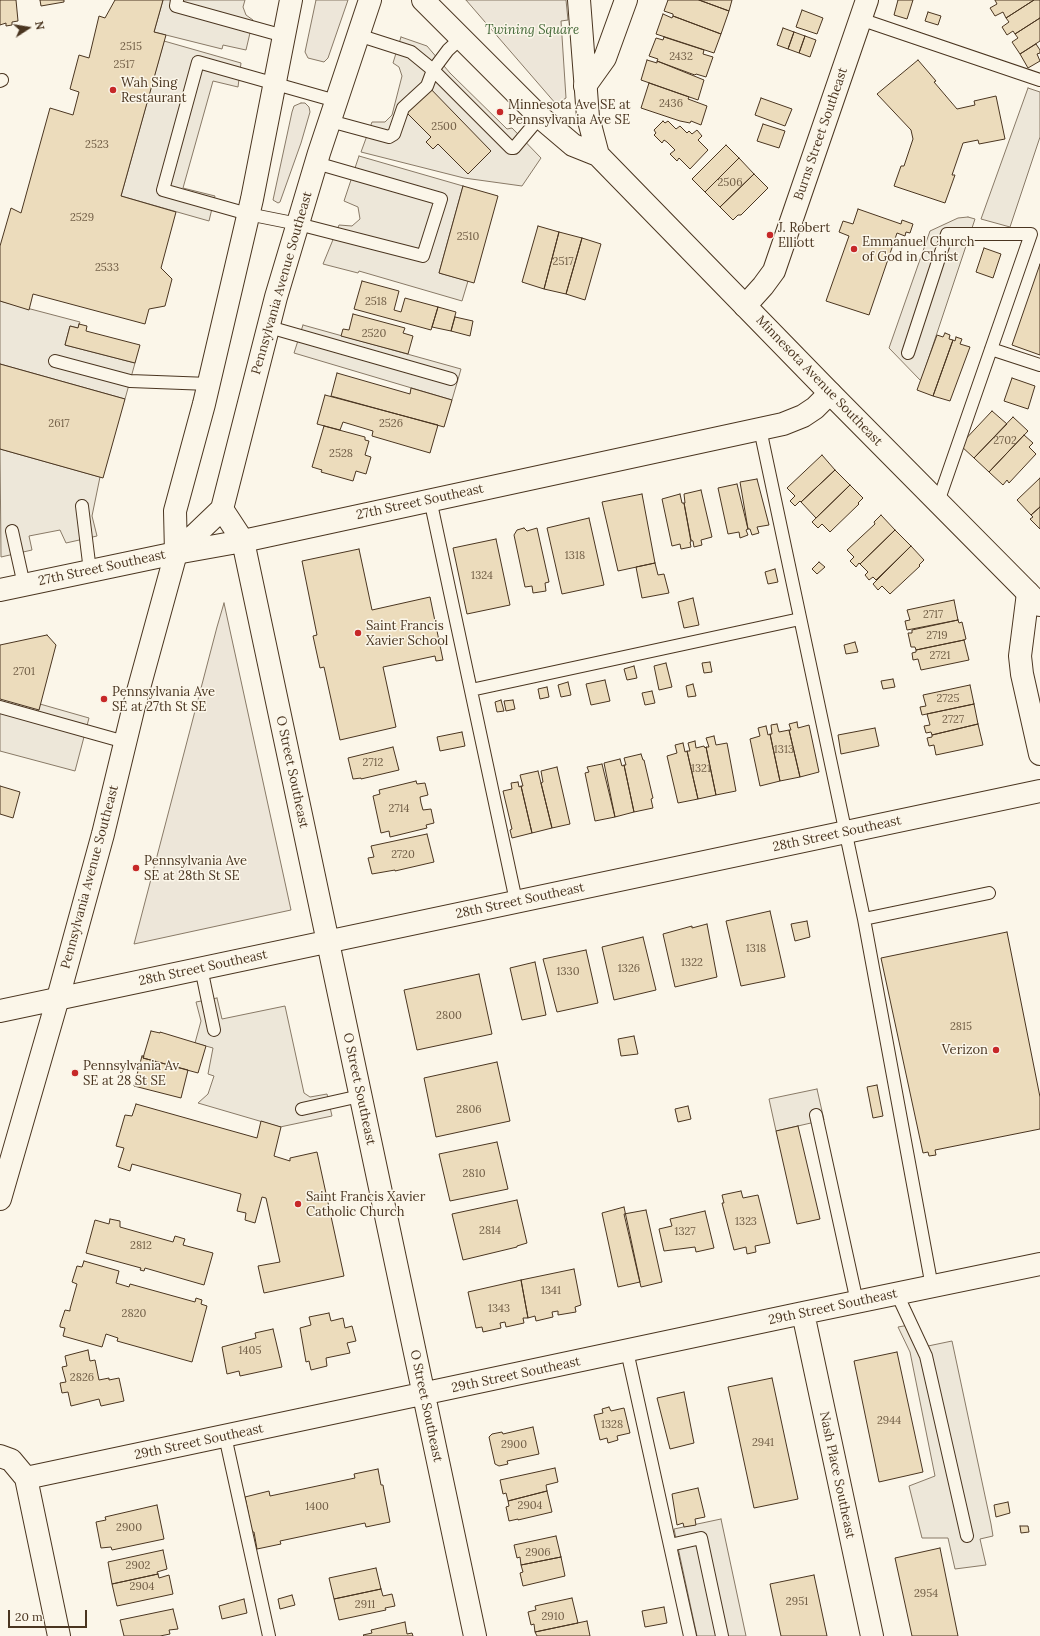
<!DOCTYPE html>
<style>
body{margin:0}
#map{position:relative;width:1040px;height:1636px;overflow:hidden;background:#fbf6e9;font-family:Lora,serif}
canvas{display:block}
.north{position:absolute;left:8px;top:8px;width:40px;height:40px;-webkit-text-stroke:3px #fbf6e9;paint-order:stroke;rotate:78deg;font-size:11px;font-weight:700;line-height:16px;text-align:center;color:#4a3520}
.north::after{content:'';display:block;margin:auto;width:14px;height:18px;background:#4a3520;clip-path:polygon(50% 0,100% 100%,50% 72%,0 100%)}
.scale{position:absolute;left:8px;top:1610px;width:79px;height:18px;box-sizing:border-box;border:2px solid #4a3520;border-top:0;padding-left:5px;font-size:12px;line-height:14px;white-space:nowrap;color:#4a3520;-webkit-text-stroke:3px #fbf6e9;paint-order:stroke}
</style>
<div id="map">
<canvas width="1040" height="1636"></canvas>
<div class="north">N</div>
<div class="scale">20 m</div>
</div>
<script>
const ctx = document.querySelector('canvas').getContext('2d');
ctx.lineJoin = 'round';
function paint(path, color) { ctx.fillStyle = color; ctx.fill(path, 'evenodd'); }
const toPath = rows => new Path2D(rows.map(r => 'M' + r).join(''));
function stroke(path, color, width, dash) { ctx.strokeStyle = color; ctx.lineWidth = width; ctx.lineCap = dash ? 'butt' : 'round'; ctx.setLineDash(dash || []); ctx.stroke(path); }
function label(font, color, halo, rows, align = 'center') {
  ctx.font = font + ' Lora,serif'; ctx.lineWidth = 3; ctx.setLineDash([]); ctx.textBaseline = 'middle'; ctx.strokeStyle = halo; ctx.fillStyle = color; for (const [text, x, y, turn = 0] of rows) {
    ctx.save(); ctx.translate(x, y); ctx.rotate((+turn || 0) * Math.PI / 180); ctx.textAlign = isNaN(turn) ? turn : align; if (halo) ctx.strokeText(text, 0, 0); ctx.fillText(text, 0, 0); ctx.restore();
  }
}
const green = toPath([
 [316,0,348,0,328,58,324,62,308,58,305,52,316,0],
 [466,0,566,0,568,20,561,21,566,98,556,104,466,0],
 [301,103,305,103,309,107,310,112,301,143,280,202,278,203,273,200,292,112,294,106,301,103],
 [224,603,291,910,134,944,217,627,224,603]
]);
paint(green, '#ede6d9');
stroke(green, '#887966', 1);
const parking = toPath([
 [163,0,245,0,243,7,246,15,253,20,246,50,223,45,222,49,154,32,163,0],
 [401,37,427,46,450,73,507,129,512,128,541,158,522,186,464,178,361,152,372,122,385,122,392,115,402,76,399,67,393,63,401,37],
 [411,116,438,144,433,149,426,142,431,137,411,116],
 [164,41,241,63,238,87,213,81,183,188,215,196,209,221,121,196,164,41],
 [1028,88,1040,92,1040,137,1010,227,981,219,1028,88],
 [359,156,463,186,439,273,468,281,462,301,359,271,358,273,323,264,339,225,352,226,360,219,358,207,344,201,359,156],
 [968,217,975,219,921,381,889,348,930,231,958,218,968,217],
 [0,301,80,322,78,328,70,326,65,345,135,363,125,399,0,364,0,301],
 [303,325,461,369,452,400,294,353,303,325],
 [0,449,100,477,92,516,97,536,66,543,60,530,29,536,32,550,1,557,0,449],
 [0,701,38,712,40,704,89,718,75,771,0,751,0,701],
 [217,998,222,1019,285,1006,304,1093,310,1097,327,1094,332,1116,280,1127,198,1103,208,1094,214,1076,208,1074,213,1048,195,1043,201,1021,196,1002,217,998],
 [817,1089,824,1120,776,1131,769,1099,817,1089],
 [915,1324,928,1346,952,1341,991,1524,993,1536,980,1539,986,1565,955,1569,948,1538,922,1538,909,1486,935,1476,910,1352,898,1327,915,1324],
 [721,1519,746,1636,697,1636,674,1529,721,1519]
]);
paint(parking, '#ede7d9');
stroke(parking, '#887966', 1);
const building = toPath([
 [0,0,16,0,18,21,12,22,12,25,6,26,6,23,0,25,0,0],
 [40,0,64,0,64,2,41,6,40,0],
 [115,0,163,0,154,32,166,35,121,196,176,212,161,268,172,279,165,306,149,309,145,324,33,294,29,310,0,301,0,246,11,208,21,213,50,108,73,115,79,92,70,89,79,55,89,58,99,16,105,18,115,0],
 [668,0,699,0,729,11,721,34,673,16,673,14,664,11,668,0],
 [699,0,732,0,729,11,699,0],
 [898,0,913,0,907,19,894,15,898,0],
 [995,0,1034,0,1006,18,1003,12,995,16,990,8,997,4,995,0],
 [1034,0,1040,0,1040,18,1015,34,1013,31,1007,35,1002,27,1009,22,1006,18,1034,0],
 [802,10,823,18,817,34,796,27,802,10],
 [928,12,941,16,938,25,925,21,928,12],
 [663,14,672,18,673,16,721,34,714,53,656,34,663,14],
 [1040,18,1040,41,1020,54,1012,42,1018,38,1015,34,1040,18],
 [783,28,794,32,788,49,777,45,783,28],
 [794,32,805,36,799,53,788,49,794,32],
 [805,36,816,40,810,57,799,53,805,36],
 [664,37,704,50,703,54,713,57,706,77,696,74,695,75,692,74,657,61,658,59,649,56,656,38,663,40,664,37],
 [1036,44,1040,50,1040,53,1037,54,1040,61,1028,68,1020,54,1036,44],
 [647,60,657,63,657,61,704,80,698,100,641,80,647,60],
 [918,60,936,81,934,82,957,109,975,105,974,101,996,96,1005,139,979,144,978,140,963,143,952,175,955,175,945,203,894,186,901,166,904,166,913,139,911,130,877,94,918,60],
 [424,82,491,151,468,174,438,144,433,149,426,142,431,137,400,106,424,82],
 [649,83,689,97,688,99,707,106,701,125,691,121,690,123,680,121,641,108,649,83],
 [761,98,792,109,785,126,755,115,761,98],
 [663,121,665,123,668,121,676,129,680,126,687,133,689,131,692,134,697,130,702,136,698,140,708,150,690,169,679,158,677,161,670,154,675,150,667,142,664,140,662,143,654,135,656,133,654,130,663,121],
 [763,124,785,131,779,148,757,141,763,124],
 [726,145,739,158,705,192,692,179,726,145],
 [739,158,754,174,720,207,705,192,739,158],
 [754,174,768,188,741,215,738,215,733,220,720,207,754,174],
 [463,186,498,196,474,283,439,273,463,186],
 [858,209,901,224,902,220,913,224,910,233,906,232,905,236,897,233,869,315,826,301,849,236,839,232,843,221,853,224,858,209],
 [538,226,559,232,544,289,522,282,538,226],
 [559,232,582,238,566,294,544,289,559,232],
 [582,238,601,244,585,300,566,294,582,238],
 [984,248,1001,254,993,278,976,272,984,248],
 [1040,264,1040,355,1012,345,1040,264],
 [362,281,399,291,394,310,401,312,405,298,438,307,431,330,354,309,362,281],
 [438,307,456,312,451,331,432,327,438,307],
 [353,314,405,328,403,333,413,336,408,354,341,336,343,329,349,330,353,314],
 [455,317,473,321,470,336,451,331,455,317],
 [79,324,87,326,86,331,140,345,135,363,65,345,70,326,78,328,79,324],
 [945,333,950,335,949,339,953,340,933,396,917,390,937,335,943,337,945,333],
 [956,337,962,339,960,344,970,347,950,401,933,396,953,340,955,341,956,337],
 [0,364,125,399,103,478,0,449,0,364],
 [337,373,410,394,411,388,452,400,444,427,331,396,337,373],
 [1012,378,1035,386,1028,409,1004,401,1012,378],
 [325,395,438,425,430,453,372,436,373,431,343,422,340,430,317,424,325,395],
 [992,411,1007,424,974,458,960,445,992,411],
 [1013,417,1028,431,989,472,974,458,1013,417],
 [324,426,365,437,365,440,369,441,365,455,371,457,366,474,356,471,353,481,321,472,322,470,312,467,324,426],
 [1024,435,1033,443,1029,447,1036,454,1009,483,1007,480,1003,485,989,472,1024,435],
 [822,455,835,470,801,502,800,501,795,506,790,501,795,496,787,488,822,455],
 [835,470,850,485,816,518,801,502,835,470],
 [1040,478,1040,507,1031,515,1017,500,1040,478],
 [757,479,769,525,757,527,759,533,752,535,750,529,748,529,740,482,757,479],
 [737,484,748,529,746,530,748,535,740,538,739,532,728,534,718,488,737,484],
 [850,485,863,498,858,503,859,504,830,532,822,524,818,528,812,522,850,485],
 [701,490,712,537,701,540,702,545,694,547,693,541,691,540,684,503,685,503,684,494,701,490],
 [642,494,655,563,618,571,602,502,642,494],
 [680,494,682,503,684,503,691,542,690,542,691,547,681,549,680,544,672,546,662,499,680,494],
 [1040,507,1040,529,1030,519,1033,517,1031,515,1040,507],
 [881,515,895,530,860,564,859,563,856,567,850,561,854,557,847,550,875,524,874,522,881,515],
 [589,518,604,585,562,594,547,528,589,518],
 [524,528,527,531,537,528,549,582,545,583,546,591,533,593,532,586,525,587,514,535,517,530,524,528],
 [895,530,911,546,876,580,873,577,869,580,865,575,868,572,860,564,895,530],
 [496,539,510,605,467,614,453,548,496,539],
 [911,546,924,560,919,565,920,566,890,594,882,586,878,590,873,584,911,546],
 [359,549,372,610,430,597,443,660,436,661,435,656,383,667,396,727,340,740,324,667,320,668,313,636,317,635,302,561,359,549],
 [819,562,825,567,817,574,812,569,819,562],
 [655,563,658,575,664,574,669,593,642,598,636,567,655,563],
 [775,569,778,582,768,584,765,572,775,569],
 [693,598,699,625,684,628,678,602,693,598],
 [954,600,958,620,907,630,905,621,910,620,907,610,954,600],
 [958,620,959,623,962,622,966,639,964,640,916,650,915,647,911,647,908,633,912,633,912,630,958,620],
 [47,635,56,645,39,710,0,699,0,645,47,635],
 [964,640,969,660,921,670,918,659,913,660,912,653,916,652,916,650,964,640],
 [855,642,858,652,846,654,844,645,855,642],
 [710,662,712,672,704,673,702,663,710,662],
 [666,663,672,687,659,690,654,666,666,663],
 [634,666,637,678,627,680,624,669,634,666],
 [893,679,895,687,883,689,881,681,893,679],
 [605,680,610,701,591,705,586,684,605,680],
 [568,682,571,695,561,697,558,685,568,682],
 [693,684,696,696,688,697,686,686,693,684],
 [970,685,974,704,922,715,920,707,926,706,923,695,970,685],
 [547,687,549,697,540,699,538,689,547,687],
 [652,691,655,703,645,705,642,693,652,691],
 [501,700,504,711,497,712,495,702,501,700],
 [513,700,515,709,506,711,504,701,513,700],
 [974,704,978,724,932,735,931,732,926,733,924,726,930,725,927,714,974,704],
 [797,722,798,728,809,725,819,772,800,777,789,730,791,730,789,724,797,722],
 [777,724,779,732,789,730,800,777,780,781,770,734,772,734,771,725,777,724],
 [978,724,983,745,936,755,934,745,929,746,927,738,932,737,932,735,978,724],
 [766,726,768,735,770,734,780,781,760,786,750,739,760,736,758,728,766,726],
 [875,728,879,746,841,754,838,735,875,728],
 [462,732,465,746,440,751,437,737,462,732],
 [714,736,716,745,727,743,736,791,716,795,706,747,709,747,706,738,714,736],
 [695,741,696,748,704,746,705,748,706,747,716,795,698,799,687,751,690,751,688,743,695,741],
 [683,743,685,752,687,751,698,799,678,803,667,756,677,753,675,745,683,743],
 [393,747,399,770,361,779,361,778,353,779,348,758,393,747],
 [641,754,643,760,644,760,652,794,653,798,651,799,653,808,634,812,624,765,626,765,624,758,641,754],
 [620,759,622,766,624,765,634,812,615,817,604,763,620,759],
 [602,764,615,817,595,821,585,773,589,772,587,767,602,764],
 [557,767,570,824,552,828,541,783,543,782,541,771,557,767],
 [538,771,552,828,532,833,521,786,523,786,520,775,538,771],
 [416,781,417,784,425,783,428,795,420,797,421,803,423,810,431,809,434,823,426,825,427,828,390,837,389,831,381,833,373,796,380,794,379,790,416,781],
 [518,782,519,787,521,786,532,833,512,838,510,830,512,829,503,791,512,789,511,783,518,782],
 [0,786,20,792,13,818,0,814,0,786],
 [427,834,434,862,395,871,395,870,372,874,368,858,374,857,371,846,427,834],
 [770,911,785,977,741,986,726,921,770,911],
 [807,921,810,937,795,941,791,924,807,921],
 [707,924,717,977,675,987,663,934,692,926,692,928,707,924],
 [1007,932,1040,1097,1040,1129,935,1150,936,1155,929,1156,928,1152,923,1153,881,958,1007,932],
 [643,937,656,990,614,1000,602,947,643,937],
 [586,950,598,1003,557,1012,543,959,586,950],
 [535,962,546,1015,522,1020,510,968,535,962],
 [479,974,492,1034,417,1050,404,990,479,974],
 [151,1031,160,1033,160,1032,206,1046,198,1073,143,1058,151,1031],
 [634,1036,638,1054,621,1056,618,1039,634,1036],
 [142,1056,144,1056,143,1058,188,1070,181,1098,134,1086,142,1056],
 [497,1062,510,1121,436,1137,424,1078,497,1062],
 [877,1085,883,1116,873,1118,867,1087,877,1085],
 [136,1104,257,1138,261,1121,281,1127,274,1156,290,1161,290,1158,317,1152,344,1276,264,1293,258,1266,280,1262,266,1198,262,1197,255,1223,245,1220,246,1213,237,1211,241,1194,132,1164,130,1171,118,1167,124,1148,116,1146,125,1115,132,1116,136,1104],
 [688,1106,691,1119,678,1122,675,1109,688,1106],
 [798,1126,820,1219,797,1224,776,1131,798,1126],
 [497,1142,508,1189,450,1201,439,1154,497,1142],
 [741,1191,743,1198,758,1195,770,1243,755,1246,756,1252,747,1254,746,1247,734,1250,722,1203,724,1203,722,1195,741,1191],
 [517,1200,527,1243,517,1246,517,1247,463,1260,452,1214,517,1200],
 [624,1207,640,1282,618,1287,602,1213,624,1207],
 [646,1210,662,1282,641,1287,624,1214,646,1210],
 [705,1211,714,1248,696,1252,695,1247,664,1251,659,1229,672,1226,670,1219,705,1211],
 [110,1219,120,1221,120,1227,173,1242,175,1236,185,1239,183,1245,213,1253,204,1285,145,1268,144,1271,140,1270,141,1268,86,1253,95,1220,109,1224,110,1219],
 [84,1261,119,1271,116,1283,129,1287,130,1284,195,1302,196,1298,202,1300,201,1304,207,1306,192,1362,117,1341,118,1338,106,1334,102,1347,63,1336,65,1328,60,1327,60,1325,65,1310,70,1311,70,1309,77,1284,72,1282,77,1266,82,1267,84,1261],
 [574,1269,581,1305,575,1307,576,1312,558,1315,558,1311,552,1312,553,1317,536,1321,535,1316,528,1318,521,1280,574,1269],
 [521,1280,528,1318,523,1318,524,1323,506,1327,505,1322,500,1323,501,1328,483,1332,482,1327,476,1328,468,1292,521,1280],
 [329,1313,331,1321,343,1318,345,1328,352,1326,356,1341,347,1343,350,1353,326,1358,327,1366,311,1370,309,1361,306,1362,300,1328,311,1325,309,1317,329,1313],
 [273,1329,282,1367,240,1376,239,1371,227,1374,222,1347,256,1338,255,1333,273,1329],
 [88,1350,90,1361,95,1360,99,1380,109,1378,109,1380,119,1378,124,1401,101,1406,99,1399,71,1406,68,1392,62,1393,60,1383,66,1382,62,1367,67,1366,65,1356,88,1350],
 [897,1352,923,1472,879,1482,854,1361,897,1352],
 [772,1378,798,1499,754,1508,728,1387,772,1378],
 [684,1392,694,1443,670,1449,657,1398,684,1392],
 [609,1407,611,1411,624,1408,630,1433,617,1436,618,1440,608,1443,607,1438,600,1440,594,1415,603,1413,602,1409,609,1407],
 [533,1427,539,1454,507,1461,508,1464,499,1466,495,1464,489,1437,492,1434,502,1432,503,1434,533,1427],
 [555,1468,558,1482,546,1485,547,1491,508,1501,506,1493,503,1494,500,1480,555,1468],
 [378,1469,381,1485,383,1485,384,1491,390,1522,366,1527,365,1523,280,1541,281,1544,257,1549,254,1532,252,1532,245,1497,269,1491,270,1496,355,1478,354,1474,378,1469],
 [698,1488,705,1517,695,1519,696,1525,684,1527,683,1523,677,1525,672,1494,698,1488],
 [547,1491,552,1512,518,1520,518,1519,509,1521,506,1507,509,1506,508,1501,547,1491],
 [1008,1502,1010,1513,996,1517,994,1505,1008,1502],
 [157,1505,164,1539,112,1550,111,1547,101,1548,96,1522,106,1520,105,1517,157,1505],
 [1020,1526,1028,1526,1029,1532,1021,1533,1020,1526],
 [556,1536,561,1557,521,1565,520,1557,517,1558,514,1545,556,1536],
 [940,1548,958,1636,912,1636,895,1558,940,1548],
 [163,1550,167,1569,157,1572,158,1574,112,1584,108,1562,163,1550],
 [561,1557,565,1576,523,1586,520,1573,523,1572,521,1565,561,1557],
 [376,1568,381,1589,334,1599,329,1578,376,1568],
 [158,1574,159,1578,169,1575,173,1594,117,1606,112,1584,158,1574],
 [814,1575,827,1636,781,1636,770,1584,814,1575],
 [381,1589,383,1596,392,1594,395,1606,385,1608,386,1610,339,1620,334,1599,381,1589],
 [292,1595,295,1605,280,1609,278,1599,292,1595],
 [572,1598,578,1623,535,1632,534,1624,531,1625,528,1612,536,1610,535,1606,572,1598],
 [244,1599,247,1613,222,1619,219,1606,244,1599],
 [664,1607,667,1623,645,1627,642,1611,664,1607],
 [173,1609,178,1629,169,1630,170,1634,160,1636,124,1636,120,1620,173,1609],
 [587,1621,590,1636,537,1636,535,1632,587,1621],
 [405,1622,407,1634,412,1633,413,1636,364,1636,363,1635,372,1633,371,1630,405,1622]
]);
paint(building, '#ecdcbc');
stroke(building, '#4a3520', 1);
const service = toPath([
 [177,0,176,6,284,36],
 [860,19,1040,80],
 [358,35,411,52,433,70,511,148,514,148,540,117],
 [0,81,2,80],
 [330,121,389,137,394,134,403,108,427,86,433,70,448,50,461,38],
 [316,163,441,199,423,256,298,224,248,214,163,190,198,62,336,101],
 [269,327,451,379],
 [991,349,1040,365],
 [908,353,947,234,1031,234,938,502],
 [55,361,130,381,209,384],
 [760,429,864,919,989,893],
 [430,499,516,901],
 [82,506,90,571],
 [12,531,24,585],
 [471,690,800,619],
 [0,707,125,742],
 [864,919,932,1287],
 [201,968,214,1030],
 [302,1109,360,1096],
 [816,1115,857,1302],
 [897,1294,926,1356,967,1536],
 [627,1351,690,1636],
 [225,1436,269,1636],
 [670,1545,701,1538,722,1636]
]);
const minor = toPath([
 [585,86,605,58,626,0],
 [745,306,763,286,774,271,867,0],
 [222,509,243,541,475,1636],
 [176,553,243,541,783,424,803,416,815,408,830,393],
 [1028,593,1020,656,1022,674,1040,754],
 [0,1011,1040,791],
 [803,1313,872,1636],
 [0,1456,11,1460,26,1478,59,1636],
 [26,1478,803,1313,1040,1264]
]);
const tertiary = toPath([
 [0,590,176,553]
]);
const secondary = toPath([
 [423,0,540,117,573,145,598,155,830,393,1040,605],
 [579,0,588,117,598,155]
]);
const trunk = toPath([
 [176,553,222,509,276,297,319,153,370,0],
 [0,1199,58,998,103,834,134,706,176,553,175,511,204,404,252,199,291,0]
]);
stroke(service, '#4a3520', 14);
stroke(minor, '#4a3520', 24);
stroke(tertiary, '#4a3520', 24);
stroke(secondary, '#4a3520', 24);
stroke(trunk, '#4a3520', 24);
stroke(service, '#fbf6e9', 12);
stroke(minor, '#fbf6e9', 22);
stroke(tertiary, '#fbf6e9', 22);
stroke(secondary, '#fbf6e9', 22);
stroke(trunk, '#fbf6e9', 22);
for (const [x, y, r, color] of [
 [113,90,4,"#c62828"],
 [500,112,4,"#c62828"],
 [770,235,4,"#c62828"],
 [854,249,4,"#c62828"],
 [358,633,4,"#c62828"],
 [104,699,4,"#c62828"],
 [136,868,4,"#c62828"],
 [996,1050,4,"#c62828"],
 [75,1073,4,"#c62828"],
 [298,1204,4,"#c62828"]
]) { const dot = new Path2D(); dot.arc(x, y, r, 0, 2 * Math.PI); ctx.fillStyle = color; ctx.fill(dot); stroke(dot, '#fbf6e9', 1.5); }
label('11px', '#725f47', null, [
 ["2515",131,47],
 ["2432",681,57],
 ["2517",124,65],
 ["2436",671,104],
 ["2500",444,127],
 ["2523",97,145],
 ["2506",730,183],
 ["2529",82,218],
 ["2510",468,237],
 ["2517",563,262],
 ["2533",107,268],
 ["2518",376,302],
 ["2520",374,334],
 ["2617",59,424],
 ["2526",391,424],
 ["2702",1005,441],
 ["2528",341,454],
 ["1318",575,556],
 ["1324",482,576],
 ["2717",933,615],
 ["2719",937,636],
 ["2721",940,656],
 ["2701",24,672],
 ["2725",948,699],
 ["2727",953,720],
 ["1313",784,750],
 ["2712",373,763],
 ["1321",701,769],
 ["2714",399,809],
 ["2720",403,855],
 ["1318",756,949],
 ["1322",692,963],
 ["1326",629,969],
 ["1330",568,972],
 ["2800",449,1016],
 ["2815",961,1027],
 ["2806",469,1110],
 ["2810",474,1174],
 ["1323",746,1222],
 ["2814",490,1231],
 ["1327",685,1232],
 ["2812",141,1246],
 ["1341",551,1291],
 ["1343",499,1309],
 ["2820",134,1314],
 ["1405",250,1351],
 ["2826",82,1378],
 ["2944",889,1421],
 ["1328",612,1425],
 ["2941",763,1443],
 ["2900",514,1445],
 ["2904",530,1506],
 ["1400",317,1507],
 ["2900",129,1528],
 ["2906",538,1553],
 ["2902",138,1566],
 ["2904",142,1587],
 ["2954",926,1594],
 ["2951",797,1602],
 ["2911",365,1605],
 ["2910",553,1617]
]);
label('italic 13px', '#436837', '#fbf6e9', [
 ["Twining Square",532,30]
]);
label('13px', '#4a3520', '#fbf6e9', [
 ["Wah Sing",121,83],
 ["Restaurant",121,98],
 ["Minnesota Ave SE at",508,105],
 ["Pennsylvania Ave SE",508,120],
 ["J. Robert",778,228],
 ["Elliott",778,243],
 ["Emmanuel Church",862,242],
 ["of God in Christ",862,257],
 ["Saint Francis",366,626],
 ["Xavier School",366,641],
 ["Pennsylvania Ave",112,692],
 ["SE at 27th St SE",112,707],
 ["Pennsylvania Ave",144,861],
 ["SE at 28th St SE",144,876],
 ["Verizon",988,1050,"right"],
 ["Pennsylvania Av",83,1066],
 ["SE at 28 St SE",83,1081],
 ["Saint Francis Xavier",306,1197],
 ["Catholic Church",306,1212]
], 'left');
label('13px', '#4a3520', '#fbf6e9', [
 ["Burns Street Southeast",821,134,-71],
 ["Pennsylvania Avenue Southeast",282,283,-74],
 ["Minnesota Avenue Southeast",819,381,46],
 ["27th Street Southeast",420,502,-12],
 ["27th Street Southeast",102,568,-12],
 ["O Street Southeast",292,772,78],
 ["28th Street Southeast",837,834,-12],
 ["Pennsylvania Avenue Southeast",90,877,-75],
 ["28th Street Southeast",520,901,-12],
 ["28th Street Southeast",203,968,-12],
 ["O Street Southeast",359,1089,78],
 ["29th Street Southeast",833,1307,-12],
 ["29th Street Southeast",516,1375,-12],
 ["O Street Southeast",426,1406,78],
 ["29th Street Southeast",199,1442,-12],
 ["Nash Place Southeast",837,1475,78]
]);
</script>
